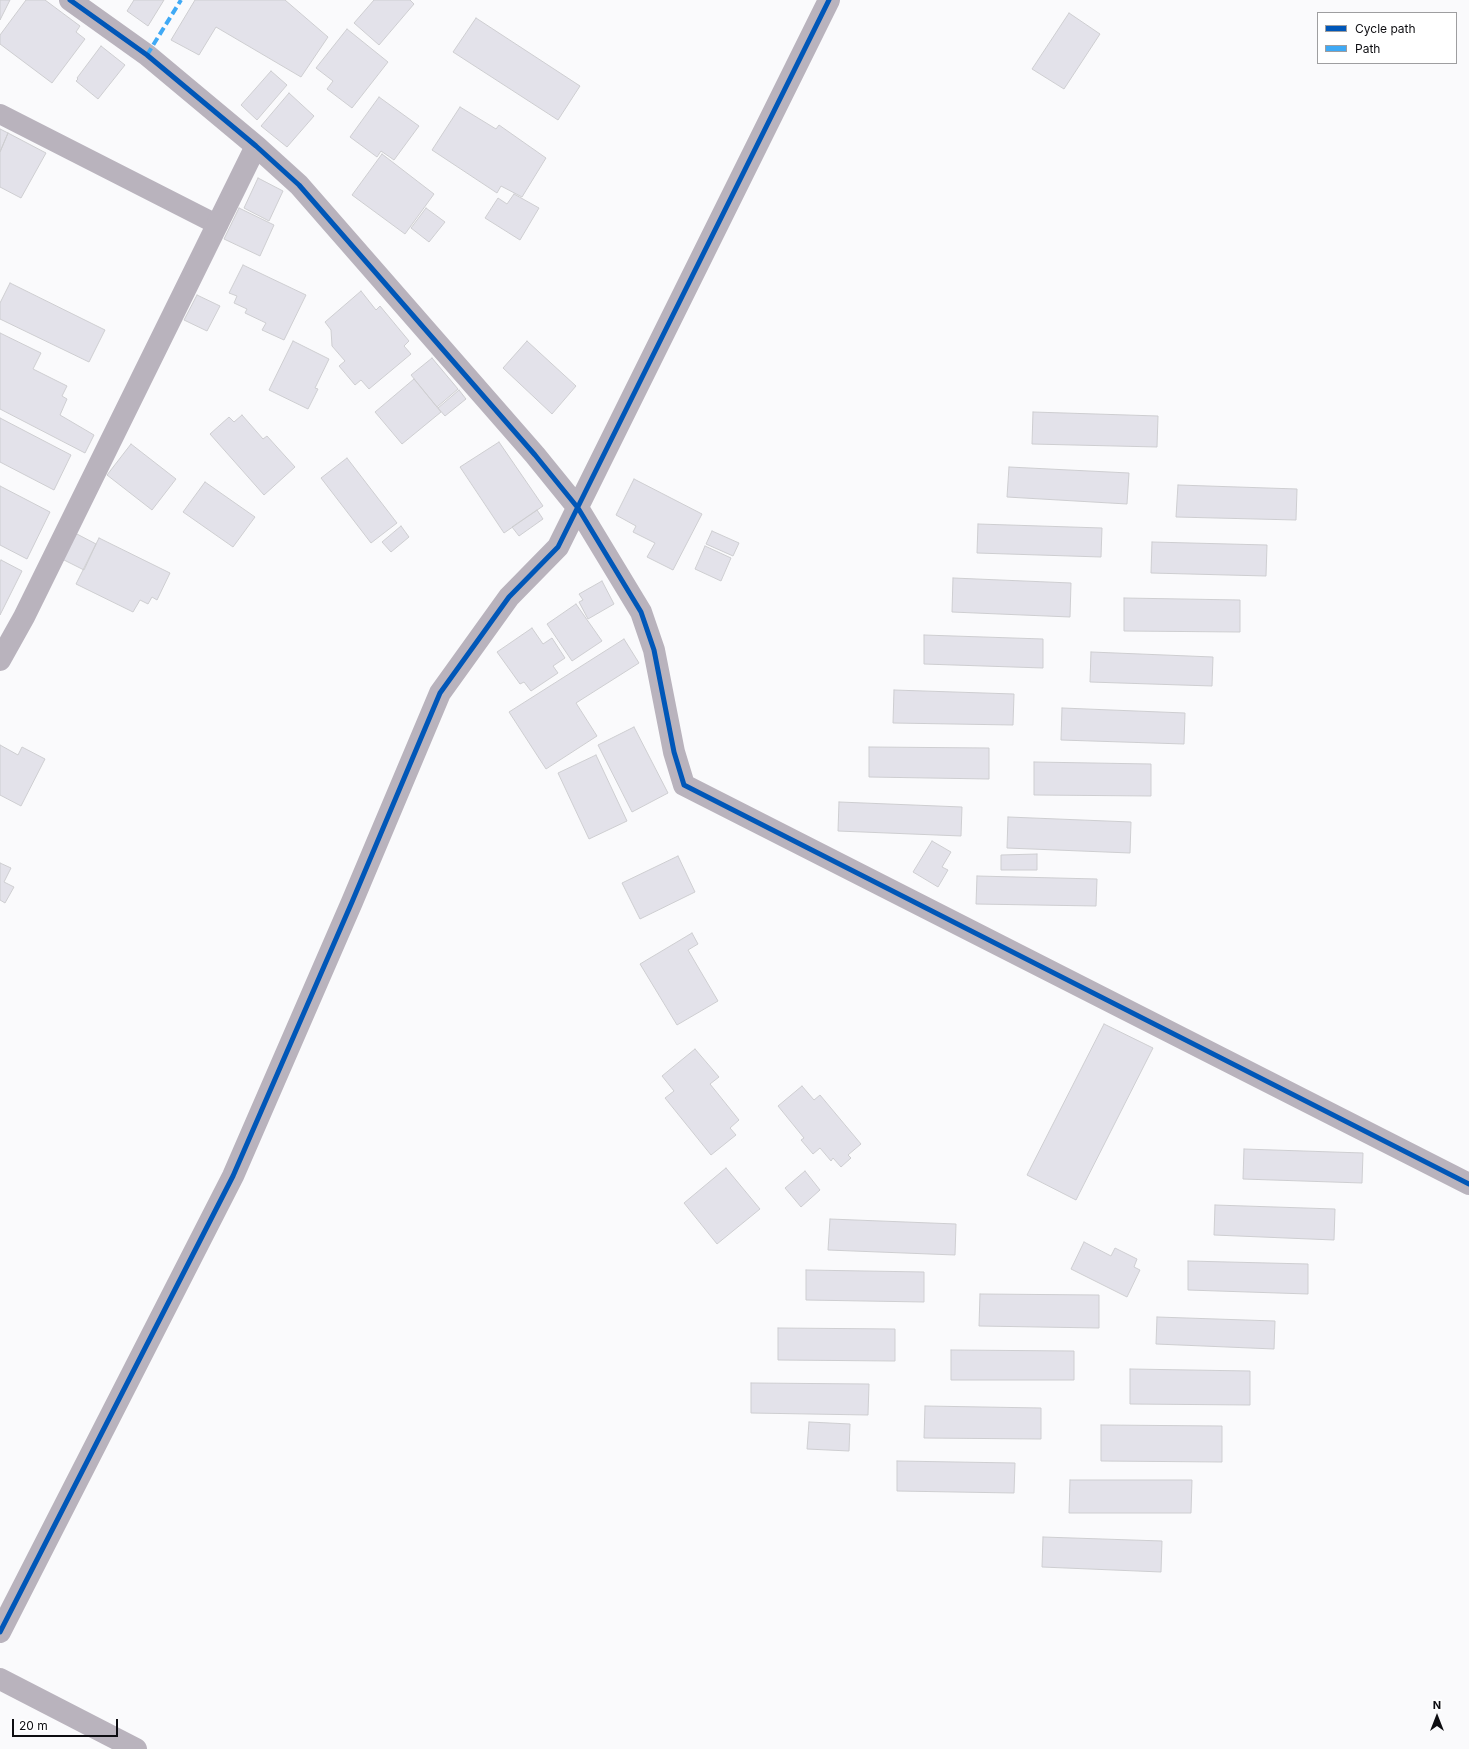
<!DOCTYPE html>
<style>
body{margin:0}
#map{position:relative;width:1469px;height:1749px;overflow:hidden;background:#fafafc;font-family:Inter,sans-serif}
canvas{display:block}
.legend{position:absolute;left:1317px;top:12px;width:140px;height:52px;box-sizing:border-box;background:#fff;border:1px solid #9e9ea0;margin:0;padding:5px 7px;list-style:none;font-size:12px;color:#0d0d11}
.legend li{display:flex;align-items:center;gap:8px;height:20px}
.legend b{width:20px;border:1px solid #9e9ea0}
.north{position:absolute;left:1417px;top:1697px;width:40px;height:40px;-webkit-text-stroke:3px #fff;paint-order:stroke;rotate:0deg;font-size:11px;font-weight:700;line-height:16px;text-align:center;color:#0d0d11}
.north::after{content:'';display:block;margin:auto;width:14px;height:18px;background:#0d0d11;clip-path:polygon(50% 0,100% 100%,50% 72%,0 100%)}
.scale{position:absolute;left:12px;top:1719px;width:106px;height:18px;box-sizing:border-box;border:2px solid #0d0d11;border-top:0;padding-left:5px;font-size:12px;line-height:14px;white-space:nowrap;color:#0d0d11;-webkit-text-stroke:3px #fff;paint-order:stroke}
</style>
<div id="map">
<canvas width="1469" height="1749"></canvas>
<ul class="legend">
<li><b style="height:5px;background:#0057b8"></b>Cycle path</li>
<li><b style="height:5px;background:#3fa9f5"></b>Path</li>
</ul>
<div class="north">N</div>
<div class="scale">20 m</div>
</div>
<script>
const ctx = document.querySelector('canvas').getContext('2d');
ctx.lineJoin = 'round';
function paint(path, color) { ctx.fillStyle = color; ctx.fill(path, 'evenodd'); }
const toPath = rows => new Path2D(rows.map(r => 'M' + r).join(''));
function stroke(path, color, width, dash) { ctx.strokeStyle = color; ctx.lineWidth = width; ctx.lineCap = dash ? 'butt' : 'round'; ctx.setLineDash(dash || []); ctx.stroke(path); }
const building = toPath([
 [0,0,10,0,0,20,0,0],
 [26,0,45,0,80,26,76,32,85,39,52,83,0,44,0,35,26,0],
 [134,0,164,0,148,26,127,11,134,0],
 [195,0,285,0,328,37,301,77,216,27,199,55,171,40,195,0],
 [374,0,410,0,414,4,379,45,354,23,374,0],
 [1069,13,1100,34,1064,89,1032,69,1069,13],
 [476,18,580,86,558,120,453,52,476,18],
 [347,29,388,62,352,108,327,89,333,81,316,68,347,29],
 [101,46,125,65,98,99,76,81,78,79,77,78,101,46],
 [271,71,287,85,257,120,241,105,271,71],
 [289,93,314,116,287,147,261,126,289,93],
 [379,97,419,126,394,160,381,151,377,157,350,137,379,97],
 [460,107,496,129,499,125,546,158,522,197,501,186,497,193,432,150,460,107],
 [0,129,8,133,0,152,0,129],
 [8,133,46,153,21,198,0,187,0,152,8,133],
 [382,154,434,194,405,234,352,195,382,154],
 [258,178,283,191,269,221,244,208,258,178],
 [514,194,539,208,520,240,485,218,498,198,507,204,514,194],
 [239,208,274,225,260,256,224,239,239,208],
 [426,208,445,222,429,242,411,228,426,208],
 [243,265,306,295,284,340,262,330,266,323,245,313,247,309,234,303,237,296,229,293,243,265],
 [10,283,105,330,89,362,0,319,0,303,10,283],
 [361,291,376,310,380,306,409,341,404,346,411,354,369,389,361,380,355,385,339,366,345,361,332,346,331,330,325,322,361,291],
 [197,295,220,306,207,331,184,320,197,295],
 [0,333,41,353,33,369,67,386,62,396,67,399,60,415,94,435,85,453,0,409,0,333],
 [293,341,329,359,315,388,318,389,308,409,269,390,293,341],
 [527,341,576,386,552,414,503,368,527,341],
 [432,358,458,389,437,407,411,375,432,358],
 [414,379,441,412,402,444,375,412,414,379],
 [459,390,466,399,445,416,438,408,459,390],
 [1033,412,1158,416,1157,447,1032,444,1033,412],
 [242,415,263,439,267,436,295,467,264,495,210,434,229,417,234,422,242,415],
 [0,418,71,455,54,490,0,462,0,418],
 [499,442,543,506,504,533,460,467,499,442],
 [131,444,176,479,152,510,107,475,131,444],
 [347,458,397,523,371,543,321,478,347,458],
 [1009,467,1129,473,1127,504,1007,497,1009,467],
 [634,479,702,514,673,570,647,557,655,543,633,532,636,526,616,515,634,479],
 [205,482,255,517,233,547,183,512,205,482],
 [1178,485,1297,489,1296,520,1176,517,1178,485],
 [0,486,50,512,27,559,0,545,0,486],
 [537,510,543,519,519,536,512,527,537,510],
 [978,524,1102,528,1101,557,977,553,978,524],
 [401,526,409,537,391,552,382,542,401,526],
 [712,531,739,543,733,556,706,544,712,531],
 [75,533,96,544,84,570,62,559,75,533],
 [99,538,170,573,157,600,152,597,148,604,140,600,133,612,76,584,99,538],
 [1152,542,1267,545,1266,576,1151,573,1152,542],
 [705,546,731,558,721,581,695,569,705,546],
 [1,560,22,571,0,615,0,562,1,560],
 [953,578,1071,583,1070,617,952,612,953,578],
 [602,581,614,604,588,619,579,602,583,600,579,594,602,581],
 [1124,598,1240,600,1240,632,1124,631,1124,598],
 [576,604,602,641,572,661,547,624,576,604],
 [532,628,543,644,552,638,565,658,553,666,558,673,531,691,524,682,520,684,497,652,532,628],
 [924,635,1043,639,1043,668,924,664,924,635],
 [624,639,639,663,576,703,597,736,546,769,509,712,624,639],
 [1091,652,1213,657,1212,686,1090,682,1091,652],
 [894,690,1014,694,1013,725,893,723,894,690],
 [1062,708,1185,713,1184,744,1061,740,1062,708],
 [634,727,668,793,632,812,598,745,634,727],
 [0,745,18,755,22,747,45,759,21,806,0,795,0,745],
 [869,747,989,748,989,779,869,777,869,747],
 [596,755,627,821,589,839,558,773,596,755],
 [1034,762,1151,764,1151,796,1034,795,1034,762],
 [839,802,962,807,961,836,838,831,839,802],
 [1008,817,1131,822,1130,853,1007,848,1008,817],
 [932,841,951,852,942,867,948,870,938,887,913,872,932,841],
 [1037,854,1037,870,1001,870,1001,855,1037,854],
 [678,856,695,892,640,919,622,883,678,856],
 [0,863,11,868,4,882,14,887,5,903,0,900,0,863],
 [977,876,1097,879,1096,906,976,904,977,876],
 [692,933,698,944,688,950,718,1001,677,1025,640,964,692,933],
 [1104,1024,1153,1048,1076,1200,1027,1175,1104,1024],
 [695,1049,719,1077,710,1084,739,1120,730,1128,736,1135,711,1155,665,1098,674,1091,662,1076,695,1049],
 [802,1086,814,1100,820,1095,861,1144,848,1155,851,1158,841,1167,833,1158,831,1161,820,1148,813,1154,801,1140,804,1138,778,1106,802,1086],
 [1244,1149,1363,1153,1362,1183,1243,1179,1244,1149],
 [726,1168,760,1209,717,1244,684,1203,726,1168],
 [805,1171,820,1190,801,1207,785,1188,805,1171],
 [1215,1205,1335,1209,1334,1240,1214,1235,1215,1205],
 [830,1219,956,1224,955,1255,828,1250,830,1219],
 [1084,1242,1111,1256,1115,1248,1137,1259,1134,1267,1140,1270,1127,1297,1071,1269,1084,1242],
 [1188,1261,1308,1264,1308,1294,1188,1290,1188,1261],
 [806,1270,924,1272,924,1302,806,1300,806,1270],
 [980,1294,1099,1295,1099,1328,979,1326,980,1294],
 [1157,1317,1275,1321,1274,1349,1156,1344,1157,1317],
 [778,1328,895,1329,895,1361,778,1360,778,1328],
 [951,1350,1074,1351,1074,1380,951,1380,951,1350],
 [1130,1369,1250,1371,1250,1405,1130,1404,1130,1369],
 [751,1383,869,1384,868,1415,751,1413,751,1383],
 [925,1406,1041,1408,1041,1439,924,1438,925,1406],
 [809,1422,850,1424,849,1451,807,1449,809,1422],
 [1101,1425,1222,1426,1222,1462,1101,1461,1101,1425],
 [897,1461,1015,1463,1014,1493,897,1491,897,1461],
 [1070,1480,1192,1480,1191,1513,1069,1513,1070,1480],
 [1043,1537,1162,1541,1161,1572,1042,1567,1043,1537]
]);
paint(building, '#e3e2ea');
stroke(building, '#ceced1', 1);
stroke(toPath([
 [0,114,218,225]
]), '#b9b3bd', 20);
stroke(toPath([
 [70,0,147,55,256,146,299,185,535,455,578,508,641,612,654,650,674,752,684,785,1469,1184],
 [0,660,24,617,256,146],
 [0,1632,233,1176,352,902,440,693,509,597,558,547,829,0],
 [0,1679,136,1749]
]), '#b9b3bd', 22);
stroke(toPath([
 [147,55,181,0]
]), '#3fa9f5', 4, [8, 4]);
stroke(toPath([
 [70,0,147,55,256,146,299,185,535,455,578,508,641,612,654,650,674,752,684,785,1469,1184],
 [0,1632,233,1176,352,902,440,693,509,597,558,547,829,0]
]), '#0057b8', 5);
</script>
